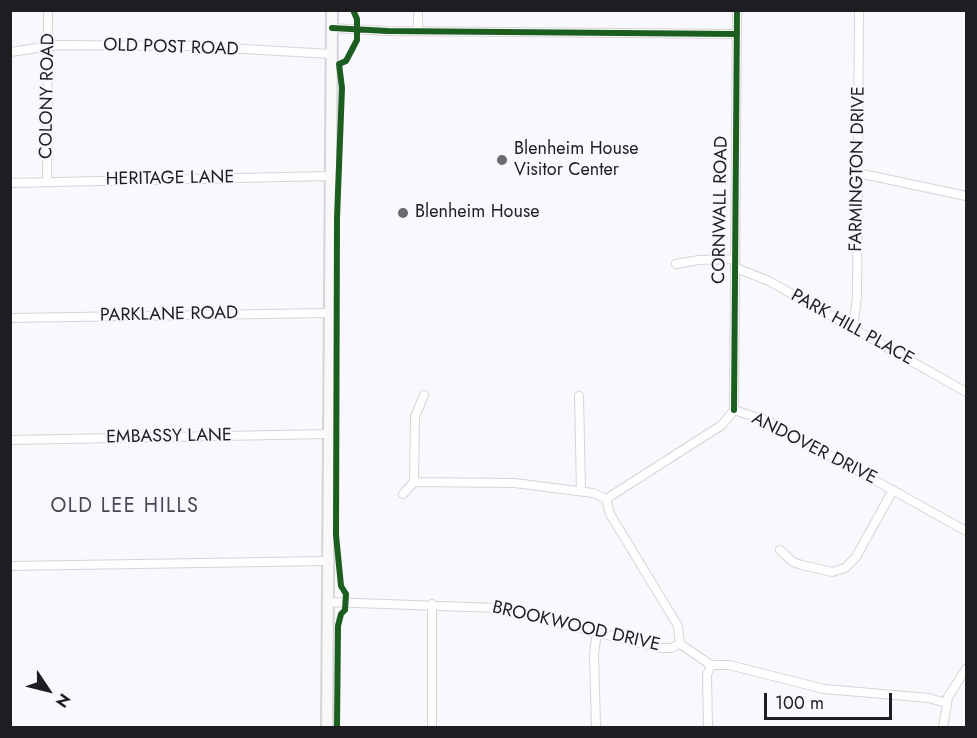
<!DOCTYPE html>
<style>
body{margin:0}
#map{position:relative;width:977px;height:738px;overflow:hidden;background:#f8f8fd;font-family:Jost,sans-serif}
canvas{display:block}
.frame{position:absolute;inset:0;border:12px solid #1e1e22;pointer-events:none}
.north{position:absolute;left:18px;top:660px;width:60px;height:60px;-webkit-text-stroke:4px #f6f7ff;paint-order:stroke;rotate:125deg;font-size:16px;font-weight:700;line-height:24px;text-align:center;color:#1e1e22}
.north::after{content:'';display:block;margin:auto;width:21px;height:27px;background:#1e1e22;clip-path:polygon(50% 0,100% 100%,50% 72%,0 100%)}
.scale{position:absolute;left:764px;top:693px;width:128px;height:27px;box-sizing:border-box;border:3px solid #1e1e22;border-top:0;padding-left:8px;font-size:18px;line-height:21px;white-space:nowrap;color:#1e1e22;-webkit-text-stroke:4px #f6f7ff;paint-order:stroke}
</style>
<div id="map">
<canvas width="977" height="738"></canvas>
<div class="frame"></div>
<div class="north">N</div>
<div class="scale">100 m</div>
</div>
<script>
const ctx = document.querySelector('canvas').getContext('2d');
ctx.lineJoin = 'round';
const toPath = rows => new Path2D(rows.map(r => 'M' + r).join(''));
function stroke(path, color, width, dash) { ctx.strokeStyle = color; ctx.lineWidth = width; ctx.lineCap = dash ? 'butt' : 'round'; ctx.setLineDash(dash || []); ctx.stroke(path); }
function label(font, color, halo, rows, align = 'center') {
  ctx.font = font + ' Jost,sans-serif'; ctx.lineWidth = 4.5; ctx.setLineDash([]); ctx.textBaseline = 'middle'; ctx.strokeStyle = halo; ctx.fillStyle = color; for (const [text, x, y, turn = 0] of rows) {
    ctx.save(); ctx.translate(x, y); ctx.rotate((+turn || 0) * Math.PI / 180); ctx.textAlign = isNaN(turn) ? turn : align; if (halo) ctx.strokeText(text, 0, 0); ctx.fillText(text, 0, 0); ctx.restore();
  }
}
const street = toPath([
 [332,28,388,31,737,34],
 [418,31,418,10],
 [10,52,59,45,191,46,331,54],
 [858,173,966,196],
 [47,182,48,10],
 [10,183,330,176],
 [676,264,699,260,735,259],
 [736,268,769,281,966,392],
 [10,318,328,313],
 [853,328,857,297,859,10],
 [579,396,581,491],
 [734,410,737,10],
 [734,410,770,422,966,531],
 [10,440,328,434],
 [414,482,515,483,593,493,606,499],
 [414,482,415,417,424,395],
 [403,494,414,482],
 [606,499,610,514,678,626,680,644],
 [606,499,722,425,734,410],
 [780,550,793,562,802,565,832,572,845,568,856,557,893,490],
 [10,566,328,561],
 [328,602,498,608,660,648,671,648,680,644],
 [680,644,711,665],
 [711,665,729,665,824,689,929,698,946,703],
 [432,728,432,604],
 [596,728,594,654,597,632],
 [708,728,707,675,711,665],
 [943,728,948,697,966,669]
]);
const secondary = toPath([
 [327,728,332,10]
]);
stroke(street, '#d5d5d9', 10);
stroke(secondary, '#d5d5d9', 14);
stroke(street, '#fefeff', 8);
stroke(secondary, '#fbf8f9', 10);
stroke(toPath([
 [332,28,388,31,737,34],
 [734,410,737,10],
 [337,728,338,626,341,614,345,610,346,594,341,586,336,535,337,218,342,88,339,64,346,61,357,40,357,19,353,10]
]), '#1b5e20', 6);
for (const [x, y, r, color] of [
 [502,160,6,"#6a6a6f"],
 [403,213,6,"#6a6a6f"]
]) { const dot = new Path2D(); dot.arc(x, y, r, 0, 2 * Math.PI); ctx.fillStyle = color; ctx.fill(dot); stroke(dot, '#f6f7ff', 2); }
label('18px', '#1e1e22', '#f6f7ff', [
 ["OLD POST ROAD",171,48,2],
 ["COLONY ROAD",48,96,-89],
 ["FARMINGTON DRIVE",858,169,-89],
 ["HERITAGE LANE",170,179,-1],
 ["CORNWALL ROAD",721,210,-89],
 ["PARKLANE ROAD",169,315,-1],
 ["PARK HILL PLACE",852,328,29],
 ["EMBASSY LANE",169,437,-1],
 ["ANDOVER DRIVE",814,449,27],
 ["BROOKWOOD DRIVE",576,627,13]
]);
label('18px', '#1e1e22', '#f6f7ff', [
 ["Blenheim House",514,150],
 ["Visitor Center",514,171],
 ["Blenheim House",415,213]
], 'left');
ctx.letterSpacing = '1.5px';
label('20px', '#46474f', '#f6f7ff', [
 ["OLD LEE HILLS",125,507]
]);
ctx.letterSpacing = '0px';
</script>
